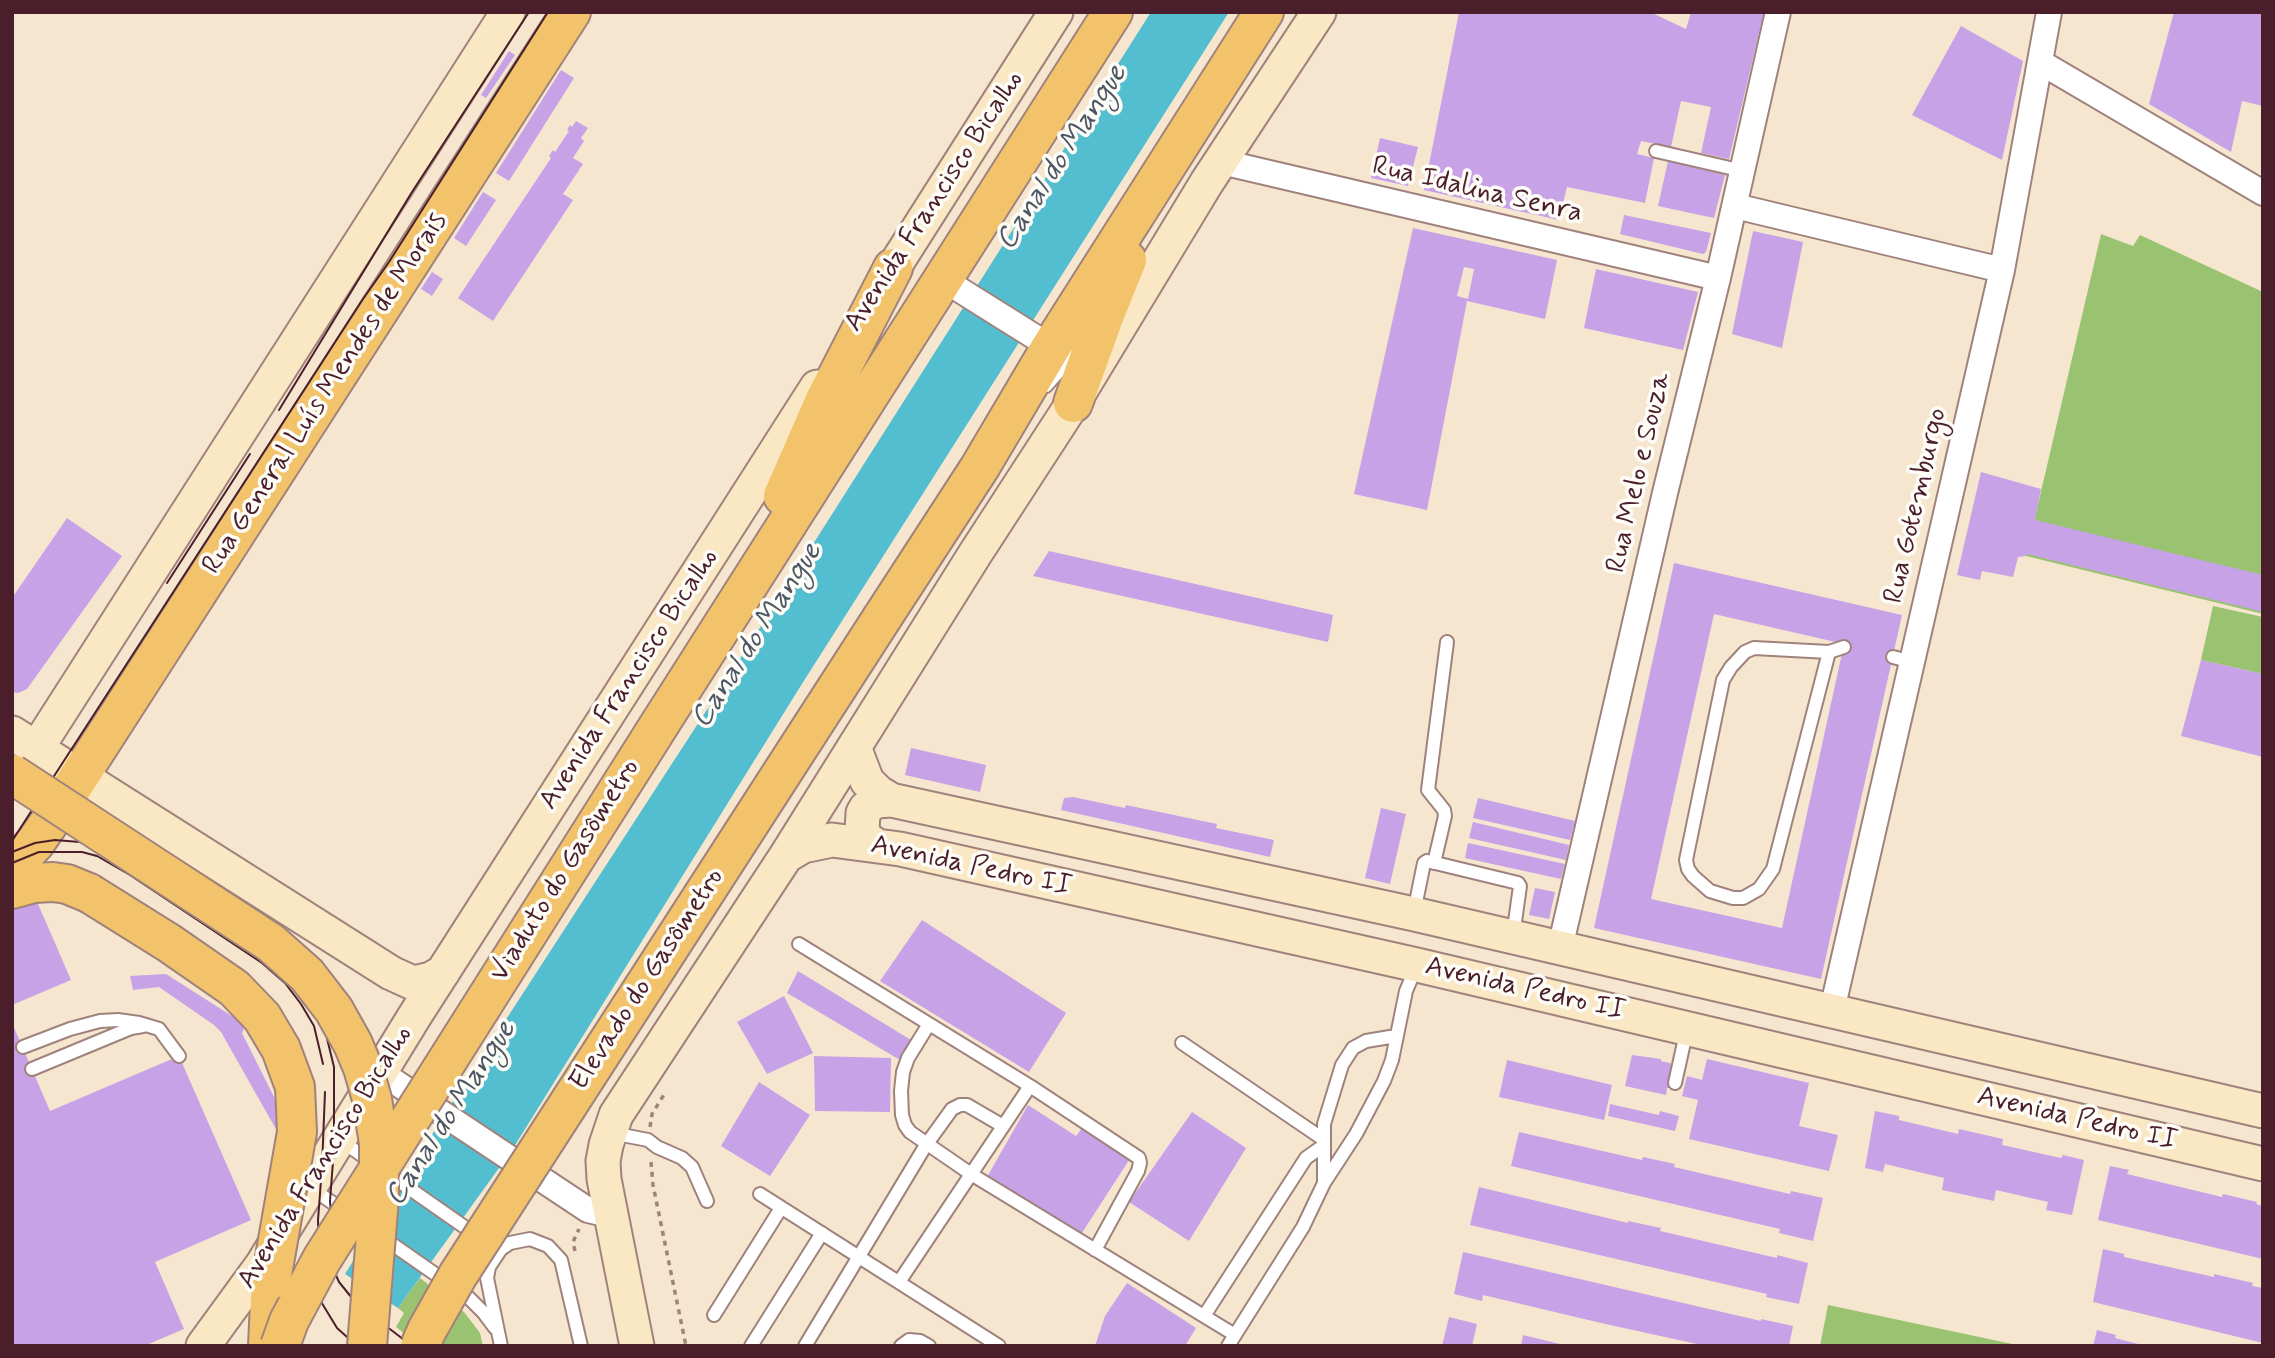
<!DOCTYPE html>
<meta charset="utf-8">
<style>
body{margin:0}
#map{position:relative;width:2275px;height:1358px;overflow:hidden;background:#f6e6cf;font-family:Mynerve,sans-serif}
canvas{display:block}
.frame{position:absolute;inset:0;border:14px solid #4a1f2b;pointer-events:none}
</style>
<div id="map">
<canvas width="2275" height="1358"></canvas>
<div class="frame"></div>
</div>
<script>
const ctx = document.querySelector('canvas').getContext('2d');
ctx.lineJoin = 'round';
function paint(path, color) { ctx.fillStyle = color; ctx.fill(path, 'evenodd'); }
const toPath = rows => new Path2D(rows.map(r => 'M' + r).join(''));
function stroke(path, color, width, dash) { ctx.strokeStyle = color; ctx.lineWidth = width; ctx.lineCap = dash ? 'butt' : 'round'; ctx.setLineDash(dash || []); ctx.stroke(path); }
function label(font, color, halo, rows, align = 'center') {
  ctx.font = font + ' Mynerve,sans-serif'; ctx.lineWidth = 7; ctx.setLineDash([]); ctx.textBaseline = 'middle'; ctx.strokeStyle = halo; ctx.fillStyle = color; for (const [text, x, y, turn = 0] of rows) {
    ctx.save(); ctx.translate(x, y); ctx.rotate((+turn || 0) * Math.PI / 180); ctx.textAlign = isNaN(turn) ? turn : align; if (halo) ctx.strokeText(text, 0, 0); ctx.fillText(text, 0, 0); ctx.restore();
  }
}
paint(toPath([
 [2101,234,2133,246,2140,235,2263,292,2263,614,2026,556],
 [2213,606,2263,617,2263,674,2201,660],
 [420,1278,464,1312,480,1333,483,1346,421,1346,396,1327,404,1313,398,1308],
 [1828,1305,2022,1346,1820,1346]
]), '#99c370');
paint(toPath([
 [1151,12,1229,12,800,687,512,1150,398,1308,345,1274,455,1098,747,648]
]), '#53becf');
paint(toPath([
 [1459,12,1650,12,1686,29,1691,12,1764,12,1729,159,1701,153,1711,107,1681,101,1671,147,1641,141,1637,154,1654,158,1645,203,1567,187,1559,220,1424,190],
 [2174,12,2263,12,2263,106,2242,101,2231,152,2149,104],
 [1961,26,2023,61,2002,160,1912,115],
 [509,51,515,55,486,98,481,95],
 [561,70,574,78,509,181,496,173],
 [576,121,588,128,581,138,584,141,573,158,583,164,563,194,573,200,493,321,458,298,551,158,549,156,553,150,555,152,569,131,567,130,570,125,572,127],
 [1380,138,1418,147,1408,186,1371,178],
 [1668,161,1725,175,1714,218,1658,206],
 [483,192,496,200,466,246,454,238],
 [1624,215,1711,233,1706,252,1703,254,1620,234],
 [1413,228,1557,260,1545,319,1467,301,1427,510,1354,494],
 [1464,267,1474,269,1468,299,1457,296],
 [1753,231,1803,242,1782,348,1732,334],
 [1596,269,1698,292,1683,350,1584,328],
 [432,272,443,279,432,296,421,289],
 [1981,472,2041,489,2035,520,2263,575,2263,612,2027,554,2026,556,2018,557,2013,577,1982,571,1980,580,1957,575],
 [67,518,122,556,27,689,18,693,12,692,12,598],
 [1049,551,1333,615,1328,642,1033,576],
 [1674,563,1902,615,1821,979,1594,928],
 [1714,614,1844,644,1782,928,1651,899],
 [2201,660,2263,674,2263,757,2181,736],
 [911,748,986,765,980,792,905,775],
 [1073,797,1125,808,1126,805,1217,824,1216,828,1274,840,1270,857,1061,810,1064,798],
 [1478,798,1575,821,1570,840,1473,818],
 [1381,808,1406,814,1390,884,1365,878],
 [1473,822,1569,845,1566,860,1469,838],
 [1468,843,1565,864,1561,879,1465,858],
 [1535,888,1555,892,1549,919,1529,915],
 [35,897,71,980,12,1005,12,907],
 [922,920,1066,1013,1029,1072,880,981],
 [798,971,911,1040,900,1060,787,993],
 [166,974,246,1025,242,1033,282,1113,286,1128,277,1131,221,1032,214,1025,159,987,133,990,130,976],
 [784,996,813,1053,767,1074,737,1022],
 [12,1023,50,1111,179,1056,251,1220,155,1262,184,1329,144,1346,12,1346],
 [1632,1055,1661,1059,1661,1061,1673,1064,1669,1088,1667,1088,1666,1095,1625,1086],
 [814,1056,891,1058,890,1112,815,1111],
 [1707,1059,1809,1083,1799,1126,1838,1135,1829,1171,1689,1139,1698,1100,1682,1096,1687,1076,1702,1080],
 [1507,1060,1612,1085,1604,1120,1499,1097],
 [759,1082,810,1115,770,1176,721,1146],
 [1610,1104,1659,1115,1660,1111,1679,1116,1675,1131,1608,1116],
 [1028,1105,1076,1136,1083,1127,1131,1157,1080,1236,987,1177],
 [1875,1111,1899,1116,1899,1120,1958,1134,1959,1129,2003,1139,2002,1145,2061,1158,2063,1155,2084,1160,2072,1215,2046,1210,2048,1202,1996,1190,1994,1201,1942,1190,1944,1178,1885,1164,1883,1172,1865,1168],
 [1192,1112,1246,1148,1189,1241,1129,1202],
 [1519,1132,1642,1160,1643,1157,1675,1164,1674,1167,1790,1194,1791,1191,1823,1198,1813,1241,1779,1233,1780,1229,1511,1166],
 [2110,1166,2129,1170,2127,1174,2222,1197,2223,1194,2257,1202,2256,1204,2263,1206,2263,1259,2098,1220],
 [1479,1187,1628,1223,1628,1221,1661,1228,1660,1231,1777,1258,1777,1255,1808,1263,1799,1304,1766,1297,1767,1294,1470,1225],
 [2103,1249,2124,1254,2124,1257,2214,1277,2214,1274,2253,1283,2252,1286,2263,1288,2263,1343,2093,1302],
 [1463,1252,1761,1321,1761,1319,1793,1326,1789,1346,1706,1346,1601,1323,1483,1295,1482,1301,1454,1294],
 [1127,1283,1196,1328,1185,1346,1095,1346,1105,1316],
 [1449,1317,1477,1324,1472,1346,1442,1346],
 [2097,1330,2116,1335,2115,1338,2146,1346,2093,1346],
 [1523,1335,1564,1345,1563,1346,1521,1346]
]), '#c7a2e7');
const lane = toPath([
 [1656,151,1743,171],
 [1046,386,1076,352],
 [1829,652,1773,869,1759,889,1743,898,1733,898,1710,891,1693,876,1688,869,1686,860,1723,680,1731,667,1745,652,1754,648,1829,652,1844,647],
 [1893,657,1912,662],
 [1434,863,1445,816,1444,810,1428,790,1447,642],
 [1414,912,1424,863,1427,861,1518,883,1520,886,1513,936],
 [799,944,1030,1086,899,1282],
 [929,1024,908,1058,903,1072,901,1091,902,1115,905,1125,910,1132,971,1174,1235,1335],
 [1182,1043,1323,1139],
 [23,1047,70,1029,100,1021,118,1020,139,1023,159,1029,179,1056],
 [32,1069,131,1028,143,1026],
 [1675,1083,1687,1029],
 [1030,1086,1139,1158,1140,1163,1138,1171,1095,1250],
 [612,1133,648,1140,657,1147,682,1158,692,1167,707,1201],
 [340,1140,466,1228,478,1234],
 [1324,1183,1324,1124,1342,1065,1353,1048,1366,1041,1396,1036],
 [310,1187,347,1213],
 [760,1194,999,1346],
 [382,1237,468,1297,483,1312,495,1328],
 [714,1315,781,1208],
 [1204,1316,1306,1158,1323,1146],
 [501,1346,487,1278,489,1267,501,1249,510,1243,530,1239,548,1246,561,1260,581,1346],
 [751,1346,822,1233],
 [805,1346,926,1145,952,1109,960,1105,967,1105,1003,1126],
 [901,1346,909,1340,920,1341,929,1346],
 [1228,1346,1303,1227,1324,1183,1356,1134,1384,1081,1392,1060,1406,991,1417,965]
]);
const street = toPath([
 [2040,62,2263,193],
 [1222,162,1718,278],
 [1735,206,2002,270],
 [944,280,1051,347],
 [1560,948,1665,493,1718,278,1778,12],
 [1832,1010,2002,270,2049,12],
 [380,1072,588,1210,609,1215]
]);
const secondary = toPath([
 [880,289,1056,12],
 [12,733,391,973,413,983,431,979,443,972],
 [854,747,867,781,878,792,891,800,1414,914,2263,1111],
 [37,748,508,12],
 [877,846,867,839,862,831,863,813,866,808,876,801,891,800],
 [786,856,803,846,832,840,900,849,1417,965,2263,1164],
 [203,1346,262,1265,414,1017,817,387],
 [637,1346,604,1179,603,1161,606,1145,616,1115,786,856,975,554,1073,403,1207,182,1319,12]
]);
const primary = toPath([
 [12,867,35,843,53,817,571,12],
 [12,889,34,883,53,882,67,884,89,893],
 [268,1346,271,1280]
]);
const highway = toPath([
 [1073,403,1104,317,1127,260],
 [783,496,824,402,893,268],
 [882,618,980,467,1051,347,1264,12],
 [661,722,1113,12]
]);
stroke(lane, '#a0827d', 16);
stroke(street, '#a0827d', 28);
stroke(secondary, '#a0827d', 37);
stroke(primary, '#a0827d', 42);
stroke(highway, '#a0827d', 42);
stroke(toPath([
 [650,1127,652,1114,665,1093],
 [651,1162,653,1185,686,1346],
 [575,1251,573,1242,579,1229]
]), '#a0827d', 3.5, [5, 5]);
stroke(lane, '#fff', 12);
stroke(street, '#fff', 24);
stroke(secondary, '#fae7c3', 33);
stroke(primary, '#f2c36a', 38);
stroke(highway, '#f2c36a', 38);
stroke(toPath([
 [279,410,412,192,529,12],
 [167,583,250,454],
 [12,841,363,299,389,262,548,12],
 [12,852,35,843,55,840,92,843,104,847,125,859,268,953,291,974,311,996,323,1022,334,1067,334,1148,330,1201,335,1273,339,1282,356,1303,412,1346],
 [12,863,39,852,82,852,97,856,130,875,262,963,285,983,301,1004,314,1026,323,1064],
 [325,1092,322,1167,318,1220,320,1300,337,1328,357,1346]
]), '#4a1f2b', 2);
const primaryBridge = toPath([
 [89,893,169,943,234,988,262,1017,281,1049,295,1087,297,1132,271,1280]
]);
const highwayBridge = toPath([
 [12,774,271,943,307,975,334,1010,353,1044,363,1068,372,1099,379,1143,379,1198,367,1346],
 [280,1346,289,1321,322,1259,661,722],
 [420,1346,427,1330,458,1275,882,618]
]);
stroke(primaryBridge, '#a0827d', 42, []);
stroke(highwayBridge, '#a0827d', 42, []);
stroke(primaryBridge, '#f2c36a', 38);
stroke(highwayBridge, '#f2c36a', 38);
label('28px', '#4a1f2b', '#fdfcf7', [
 ["Rua Idalina Senra",1477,191,13],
 ["Avenida Francisco Bicalho",935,202,-57],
 ["Rua General Luís Mendes de Morais",326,394,-57],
 ["Rua Melo e Souza",1640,473,-77],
 ["Rua Gotemburgo",1917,506,-77],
 ["Avenida Francisco Bicalho",630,680,-57],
 ["Avenida Pedro II",971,867,12],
 ["Viaduto do Gasômetro",566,871,-58],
 ["Elevado do Gasômetro",648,980,-57],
 ["Avenida Pedro II",1525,990,13],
 ["Avenida Pedro II",2077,1120,13],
 ["Avenida Francisco Bicalho",326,1158,-58]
]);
label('italic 30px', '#4d5764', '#fdfcf7', [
 ["Canal do Mangue",1063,158,-57],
 ["Canal do Mangue",758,636,-57],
 ["Canal do Mangue",452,1114,-57]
]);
</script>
